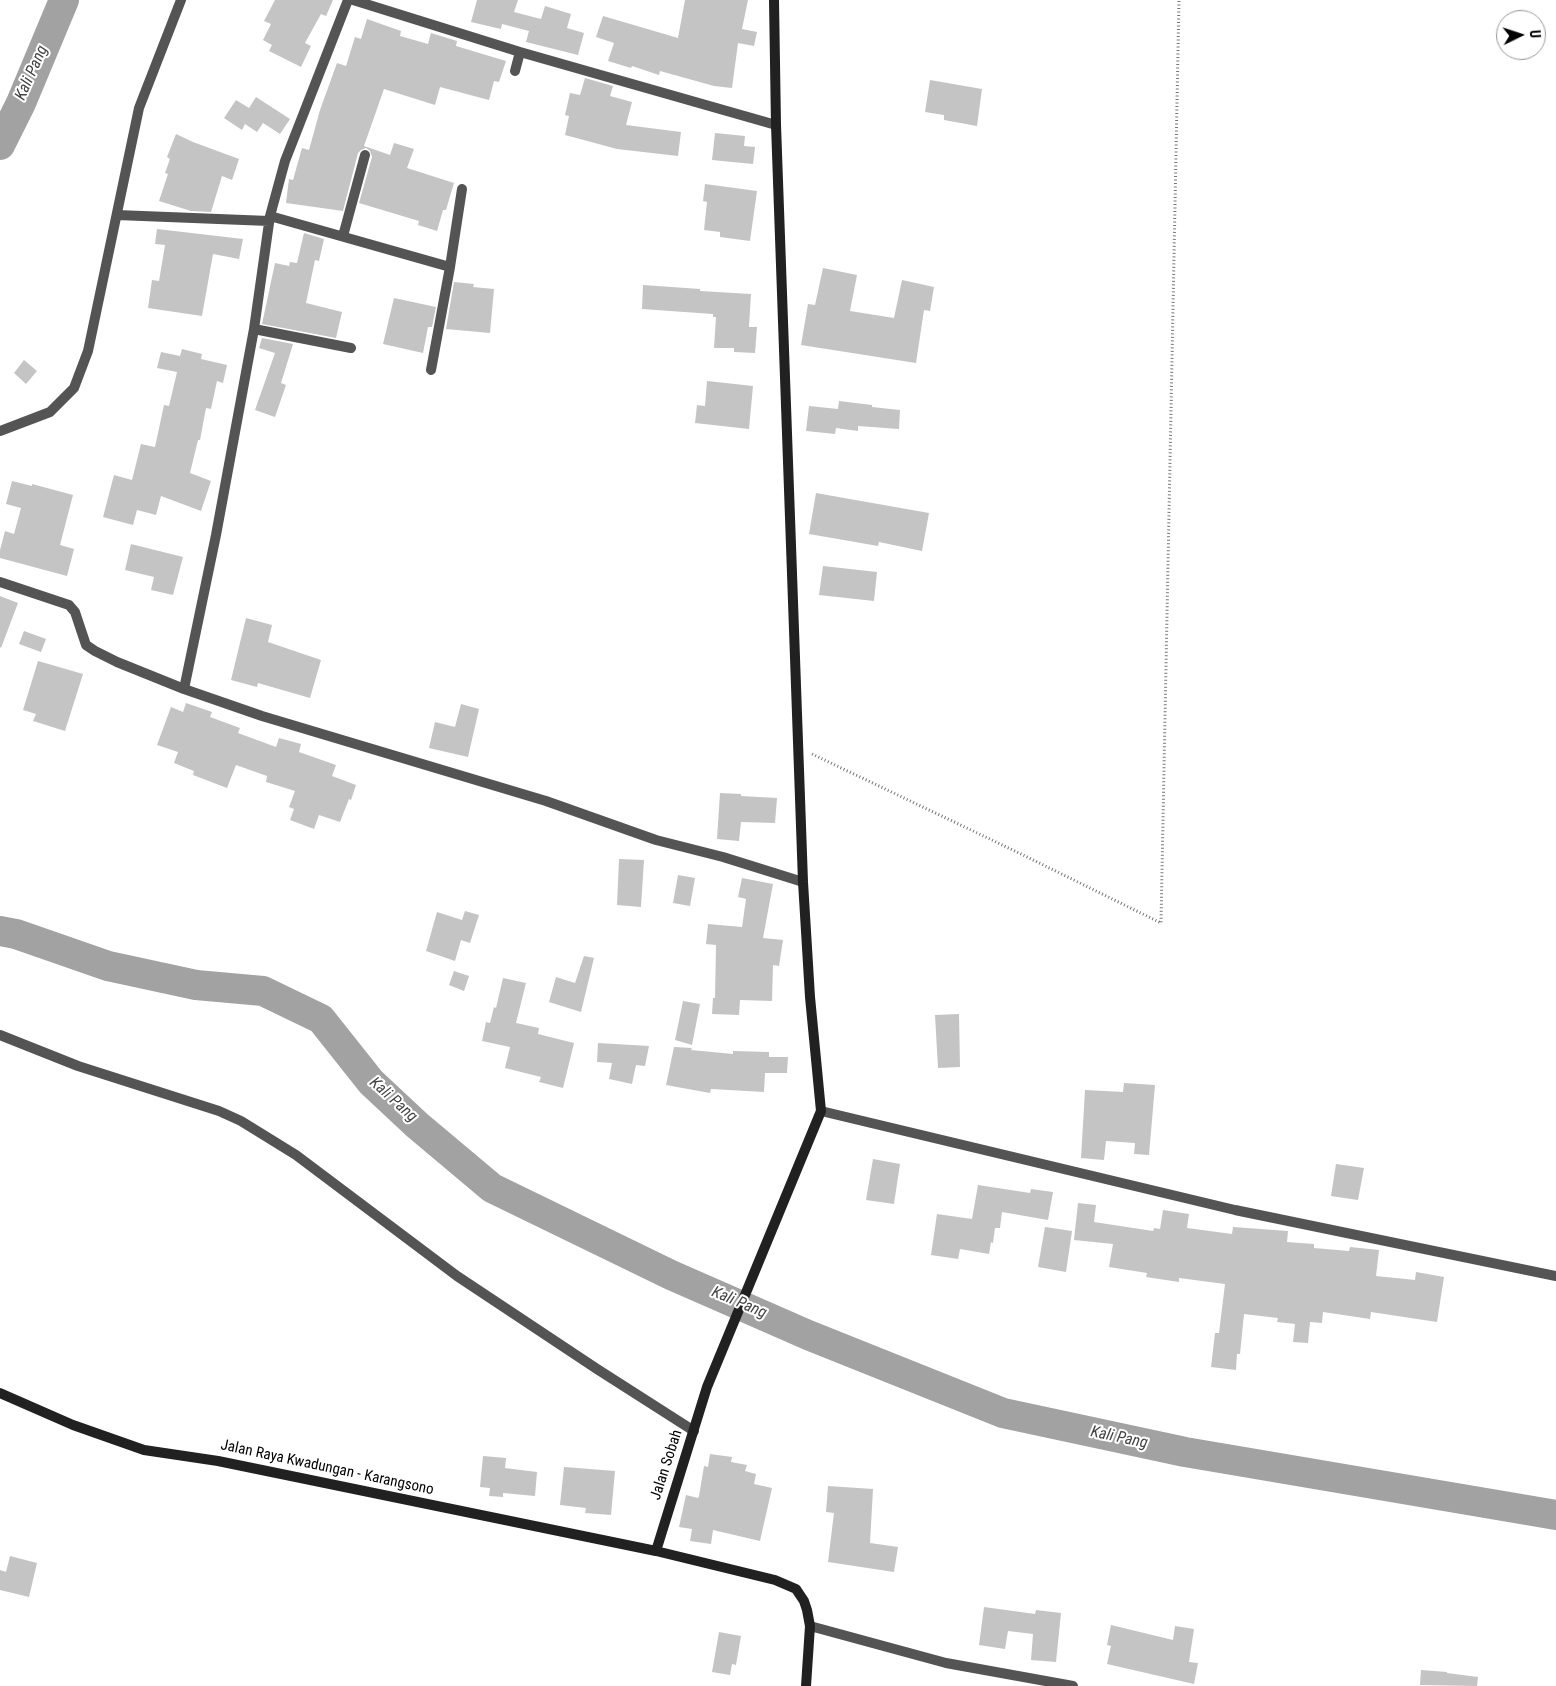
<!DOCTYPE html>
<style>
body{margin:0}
#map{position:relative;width:1556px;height:1686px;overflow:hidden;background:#fff;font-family:"Roboto Condensed",sans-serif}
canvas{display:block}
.north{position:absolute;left:1496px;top:10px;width:50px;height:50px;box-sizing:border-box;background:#fff;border:1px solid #999;border-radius:50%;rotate:86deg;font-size:14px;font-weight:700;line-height:20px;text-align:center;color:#000}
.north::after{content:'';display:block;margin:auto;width:18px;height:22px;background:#000;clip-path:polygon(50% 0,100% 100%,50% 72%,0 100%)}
</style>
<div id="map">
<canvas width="1556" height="1686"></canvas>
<div class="north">U</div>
</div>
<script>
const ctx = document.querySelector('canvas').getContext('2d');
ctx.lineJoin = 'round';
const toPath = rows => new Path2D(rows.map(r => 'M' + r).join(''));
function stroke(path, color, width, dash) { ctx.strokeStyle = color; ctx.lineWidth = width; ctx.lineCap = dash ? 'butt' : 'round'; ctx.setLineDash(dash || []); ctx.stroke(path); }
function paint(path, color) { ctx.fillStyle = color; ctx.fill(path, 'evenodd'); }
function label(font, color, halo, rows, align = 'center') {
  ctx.font = font + ' "Roboto Condensed",sans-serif'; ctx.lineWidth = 4; ctx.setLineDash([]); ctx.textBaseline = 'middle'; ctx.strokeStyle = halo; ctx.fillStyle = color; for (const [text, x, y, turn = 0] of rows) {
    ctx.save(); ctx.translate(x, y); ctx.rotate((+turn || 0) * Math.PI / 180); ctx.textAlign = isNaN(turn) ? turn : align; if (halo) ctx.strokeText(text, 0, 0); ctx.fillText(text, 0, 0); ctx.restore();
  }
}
stroke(toPath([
 [0,145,21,103,64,0],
 [0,931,16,934,108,966,196,985,263,991,321,1019,371,1082,417,1125,492,1188,671,1275,808,1335,1003,1413,1185,1452,1556,1515]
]), '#a2a2a2', 30);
paint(toPath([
 [275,0,333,0,326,16,321,14,305,43,311,46,301,67,269,51,272,45,263,40,271,24,264,21],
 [477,0,518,0,514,12,541,19,545,6,571,14,567,28,584,33,578,55,526,42,529,31,502,24,501,29,471,22],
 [685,0,748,0,742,29,757,32,754,46,738,43,732,88,714,86,660,71,659,75,632,66,631,68,608,61,614,43,596,37,603,16,678,38],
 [367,19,401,31,400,36,428,44,431,33,457,41,456,46,506,61,499,82,494,81,489,100,440,87,435,105,384,89,364,146,390,155,394,143,414,149,407,168,454,183,446,210,443,210,437,231,418,225,419,221,359,203,372,157,370,151,366,148,361,150,358,153,343,211,286,203,289,179,293,180,302,148,309,150,320,110,337,63,346,66,355,37,361,39],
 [585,78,613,86,610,96,632,102,626,125,681,132,678,156,617,149,565,135,569,116,565,115,570,93,580,95],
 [930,80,982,89,977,126,944,120,944,115,925,112],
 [256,97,290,119,280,134,263,123,257,132,245,124,242,130,224,118,236,100,249,108],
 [715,133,745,136,744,146,755,147,753,164,712,160],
 [176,134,193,142,239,159,232,180,222,176,211,212,191,211,159,201,168,174,165,173,170,159,167,157],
 [705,184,757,191,750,241,720,237,720,232,704,230,707,202,703,201],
 [157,229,243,239,239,259,213,254,202,316,148,308,152,280,159,281,165,245,155,244],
 [304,233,324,239,319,261,315,260,306,303,342,312,336,338,262,324,275,263,289,266,290,262,297,263],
 [823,268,857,275,850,311,894,318,902,280,934,287,930,311,924,310,916,363,801,345,808,304,815,305],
 [454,282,474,284,473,287,494,289,490,333,446,329],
 [643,285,700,289,700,291,751,294,749,327,757,327,755,353,734,352,734,348,714,348,716,317,713,317,713,314,642,309],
 [394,298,436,307,432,327,428,327,423,353,383,344],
 [262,338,293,344,281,383,286,385,275,417,255,410,275,353,259,348],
 [182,349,202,354,201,359,227,365,223,383,217,381,211,409,206,408,200,440,198,440,190,473,211,481,201,511,161,496,156,515,137,510,133,525,103,517,114,475,132,480,141,444,155,447,164,405,169,406,177,372,157,368,161,352,180,356],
 [24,360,37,371,26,384,14,373],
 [707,381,753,386,749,429,695,423,697,405,705,406],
 [839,401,872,405,872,407,900,410,899,429,858,426,858,431,836,428,835,434,806,431,809,406,838,409],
 [12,481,32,486,32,484,73,495,60,545,74,549,67,576,0,558,0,550,5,531,14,534,21,508,6,504],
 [816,493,929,513,922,551,879,542,878,546,809,534],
 [131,544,183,557,173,595,151,590,154,577,125,570],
 [823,566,877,572,874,601,819,595],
 [0,596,18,603,1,648,0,647],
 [246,618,272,625,268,642,321,660,310,698,258,683,257,687,231,680],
 [24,631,46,639,41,652,19,644],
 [38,661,83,674,65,731,33,721,36,714,23,710],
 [186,703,212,712,210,717,240,728,238,733,276,747,279,738,301,744,299,752,336,765,332,776,356,785,351,800,349,799,340,822,319,815,314,829,290,820,294,809,289,807,295,791,266,782,267,776,236,765,227,788,193,775,194,771,174,763,178,752,157,745,171,707,183,712],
 [461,704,479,709,468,757,429,748,435,722,455,727],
 [720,793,741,794,741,796,777,798,775,823,741,822,739,841,717,839],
 [619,859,644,860,641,907,617,905],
 [678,875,695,878,690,906,673,903],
 [742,878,773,884,763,938,783,940,779,966,773,965,772,1001,740,1000,739,1015,712,1014,713,998,715,998,716,945,706,944,708,924,742,927,746,899,738,897],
 [465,911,479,915,470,943,461,940,455,961,426,951,437,912,462,920],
 [584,956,594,958,581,1012,549,1002,556,977,575,983],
 [454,971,469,976,464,991,449,985],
 [503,978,526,983,516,1023,539,1028,538,1034,574,1043,563,1088,539,1082,541,1077,505,1068,510,1047,482,1041,486,1022,490,1023,494,1007,496,1008],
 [683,1001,700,1004,692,1045,675,1040],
 [959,1014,960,1067,938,1068,935,1015],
 [598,1043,649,1046,645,1066,636,1065,632,1084,609,1079,612,1063,597,1062],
 [674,1047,692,1048,691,1050,733,1054,733,1051,769,1052,769,1057,788,1057,787,1073,765,1073,764,1092,711,1089,710,1093,666,1085],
 [1124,1083,1155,1085,1149,1155,1134,1154,1135,1143,1106,1141,1104,1160,1081,1158,1085,1090,1123,1092],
 [873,1159,900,1164,894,1204,866,1200],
 [1336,1164,1364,1168,1358,1200,1331,1196],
 [978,1185,1030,1193,1031,1189,1053,1192,1048,1220,1002,1212,1000,1228,995,1228,993,1243,991,1242,989,1254,960,1249,958,1259,931,1255,937,1214,972,1219],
 [1078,1203,1096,1205,1094,1222,1153,1231,1154,1228,1160,1229,1163,1210,1189,1214,1187,1228,1232,1234,1233,1227,1288,1231,1287,1242,1314,1244,1314,1248,1349,1251,1350,1247,1379,1250,1376,1276,1415,1280,1416,1272,1444,1277,1437,1322,1371,1312,1370,1319,1323,1312,1322,1323,1310,1322,1308,1343,1293,1342,1295,1324,1277,1322,1278,1318,1244,1314,1240,1354,1237,1354,1236,1370,1211,1367,1215,1333,1219,1333,1225,1284,1179,1278,1179,1282,1146,1277,1147,1273,1109,1267,1113,1244,1074,1240],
 [1045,1227,1072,1231,1066,1272,1038,1267],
 [710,1454,732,1457,731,1462,747,1465,745,1471,756,1474,754,1484,772,1488,760,1541,713,1530,711,1544,690,1541,692,1529,679,1527,686,1495,698,1498,699,1496,704,1466,708,1467],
 [483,1456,506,1458,505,1468,537,1472,535,1496,503,1493,503,1497,489,1496,490,1488,480,1487],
 [564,1467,615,1471,611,1515,585,1513,586,1508,560,1505],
 [828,1486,873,1489,870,1543,898,1547,894,1572,828,1562,834,1513,826,1512],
 [10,1556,37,1563,29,1597,0,1590,0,1570,6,1572],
 [984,1607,1035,1614,1036,1610,1061,1613,1056,1662,1031,1660,1033,1634,1008,1631,1005,1649,979,1645],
 [1111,1625,1173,1640,1175,1626,1194,1629,1189,1662,1198,1663,1194,1684,1107,1664,1111,1646,1107,1645],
 [719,1632,741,1636,736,1665,732,1664,730,1675,712,1672],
 [1421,1670,1447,1672,1447,1673,1478,1677,1477,1686,1420,1685]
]), '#c4c4c4');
stroke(toPath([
 [812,754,1019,853,1161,923,1179,0]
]), '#767676', 3, [1, 2.5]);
stroke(toPath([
 [353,0,520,52,776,125],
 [515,71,520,52],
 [117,215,269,221],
 [270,216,450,267,462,189],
 [343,236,365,155],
 [254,329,351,348],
 [431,370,450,267],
 [0,431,50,412,74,388,88,351,139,108,181,0],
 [0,582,69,605,75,612,86,645,95,651,117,662,184,689,262,716,546,801,656,840,723,857,803,882],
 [184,689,216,535,254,329,270,216,285,161,348,0],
 [0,1035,78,1066,219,1111,241,1121,296,1155,457,1276,597,1369,694,1431],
 [821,1111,1235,1210,1556,1276],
 [810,1626,946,1663,1073,1686]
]), '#545454', 10);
stroke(toPath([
 [0,1393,73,1425,144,1450,218,1461,656,1551,775,1580,796,1589,804,1601,807,1610,810,1626,806,1686],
 [656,1551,707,1387,821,1111,810,997,803,882,776,125,774,0]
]), '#212121', 10);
label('15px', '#000', '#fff', [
 ["Jalan Sobah",667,1465,-72],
 ["Jalan Raya Kwadungan - Karangsono",327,1468,12]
]);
label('italic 16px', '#434343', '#fff', [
 ["Kali Pang",32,73,-66],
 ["Kali Pang",393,1100,42],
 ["Kali Pang",739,1303,23],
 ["Kali Pang",1119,1438,12]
]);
</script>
